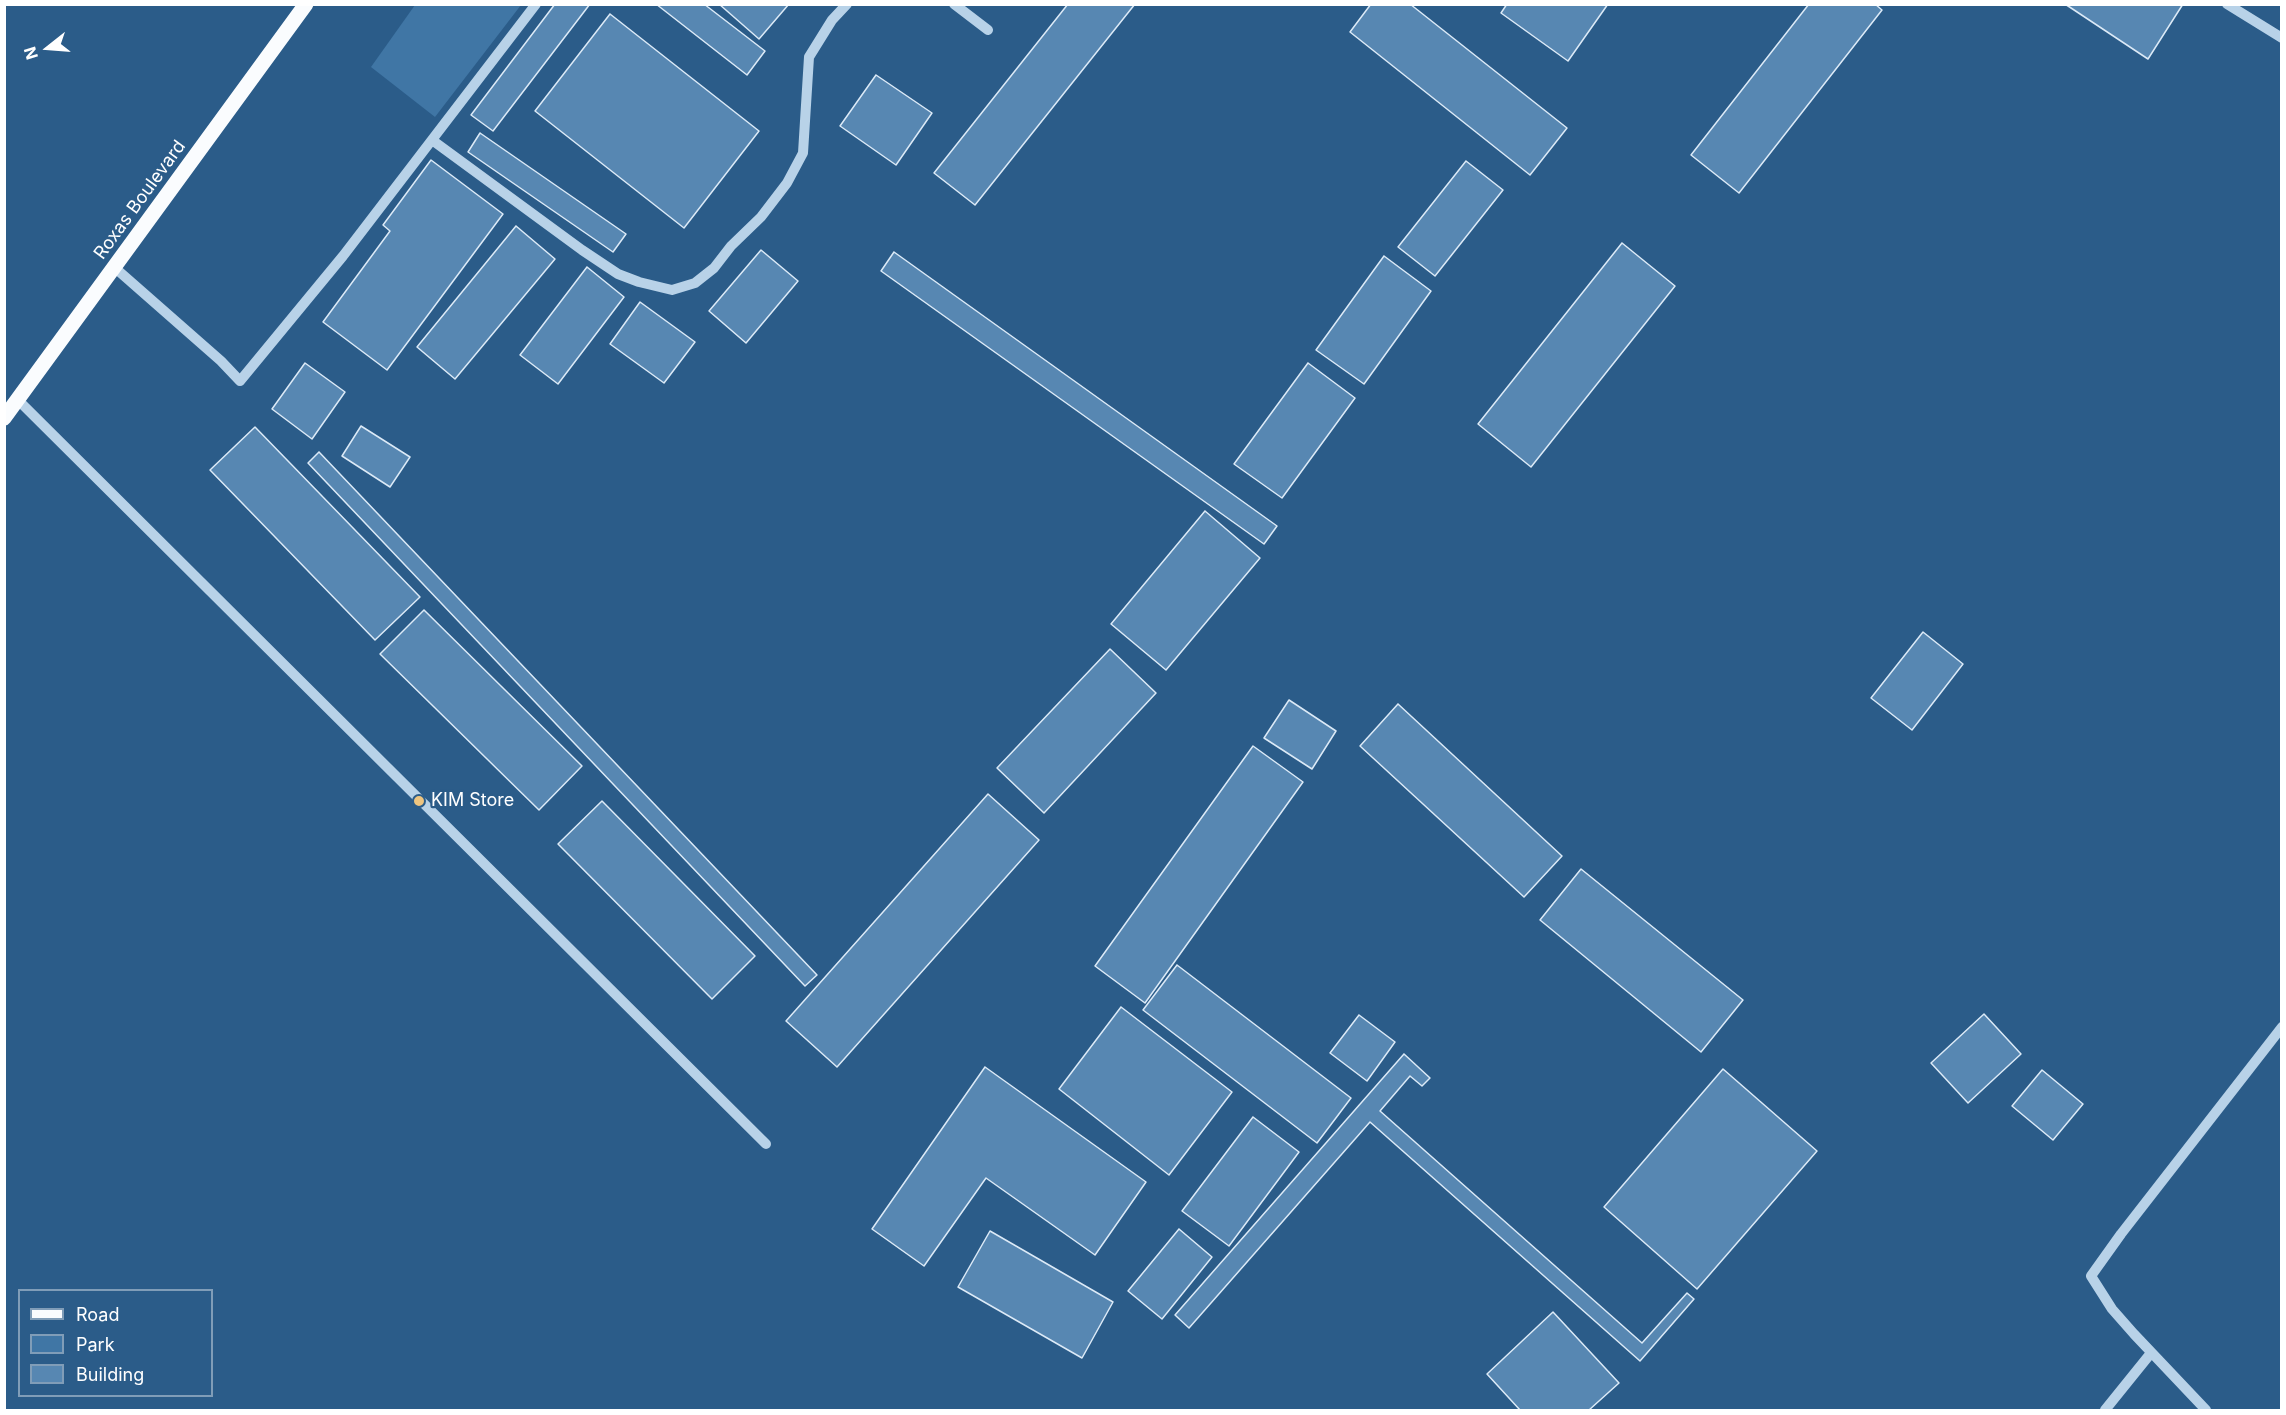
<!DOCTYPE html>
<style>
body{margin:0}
#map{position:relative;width:2286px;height:1415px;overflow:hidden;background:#2b5c89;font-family:Inter,sans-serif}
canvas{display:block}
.frame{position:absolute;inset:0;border:6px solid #fff;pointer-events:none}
.legend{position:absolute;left:18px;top:1289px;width:195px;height:108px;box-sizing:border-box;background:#2b5c89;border:2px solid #809db8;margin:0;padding:8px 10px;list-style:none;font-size:18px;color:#fff}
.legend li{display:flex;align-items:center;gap:12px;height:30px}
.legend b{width:30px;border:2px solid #809db8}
.north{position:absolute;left:18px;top:18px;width:60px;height:60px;-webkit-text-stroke:4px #2b5c89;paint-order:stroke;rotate:253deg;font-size:16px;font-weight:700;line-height:24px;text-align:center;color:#fff}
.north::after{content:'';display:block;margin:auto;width:21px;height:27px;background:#fff;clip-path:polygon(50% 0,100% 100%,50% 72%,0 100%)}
</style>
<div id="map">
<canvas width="2286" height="1415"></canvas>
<div class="frame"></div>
<ul class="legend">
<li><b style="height:8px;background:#fafcfe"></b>Road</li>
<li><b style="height:16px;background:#4076a5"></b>Park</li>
<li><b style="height:16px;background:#5787b2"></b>Building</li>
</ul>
<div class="north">N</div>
</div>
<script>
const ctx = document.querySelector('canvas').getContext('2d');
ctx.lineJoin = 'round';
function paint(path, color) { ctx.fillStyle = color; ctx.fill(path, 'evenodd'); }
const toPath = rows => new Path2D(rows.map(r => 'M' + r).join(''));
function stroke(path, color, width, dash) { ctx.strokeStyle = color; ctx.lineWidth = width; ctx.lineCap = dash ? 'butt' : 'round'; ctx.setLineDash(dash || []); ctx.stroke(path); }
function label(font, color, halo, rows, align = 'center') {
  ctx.font = font + ' Inter,sans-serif'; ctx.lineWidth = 4.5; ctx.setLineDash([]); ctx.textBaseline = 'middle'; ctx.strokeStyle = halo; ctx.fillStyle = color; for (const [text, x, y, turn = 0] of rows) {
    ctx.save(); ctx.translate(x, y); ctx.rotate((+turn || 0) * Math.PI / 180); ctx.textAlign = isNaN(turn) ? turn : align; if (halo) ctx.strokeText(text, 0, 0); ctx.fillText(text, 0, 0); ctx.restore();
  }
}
paint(toPath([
 [415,5,521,5,435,117,371,67]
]), '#4076a5');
const building = toPath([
 [555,4,590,4,493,131,471,115,555,4],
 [656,4,704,4,765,51,747,75,656,4],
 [719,4,789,4,759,39,719,4],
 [1068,4,1135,4,975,205,934,173,1068,4],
 [1371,4,1410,4,1567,128,1530,175,1350,32,1371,4],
 [1507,4,1608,4,1568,61,1501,13,1507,4],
 [1809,4,1875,4,1882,10,1739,193,1691,155,1809,4],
 [2065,4,2183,4,2148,59,2065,4],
 [610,14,759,131,684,228,535,111,610,14],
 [876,75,932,113,896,165,840,126,876,75],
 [480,133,626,234,613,252,468,152,480,133],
 [431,160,503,214,387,370,323,322,390,231,383,225,431,160],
 [1466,161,1503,190,1435,276,1398,247,1466,161],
 [516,226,555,259,455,379,417,347,516,226],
 [1622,243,1675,286,1531,467,1478,424,1622,243],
 [761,250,798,281,746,343,709,311,761,250],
 [894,252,1277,526,1264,544,881,271,894,252],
 [1384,256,1431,291,1364,384,1316,350,1384,256],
 [587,267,624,297,558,384,520,355,587,267],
 [640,302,695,342,664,383,610,344,640,302],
 [305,363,345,392,312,439,272,409,305,363],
 [1308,363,1355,398,1282,498,1234,464,1308,363],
 [361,426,410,457,390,487,342,456,361,426],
 [255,427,420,597,375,640,210,470,255,427],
 [319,452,817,975,805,986,308,463,319,452],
 [1205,511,1260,558,1166,670,1111,624,1205,511],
 [424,610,582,766,539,810,380,654,424,610],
 [1923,632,1963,664,1912,730,1871,698,1923,632],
 [1110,649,1156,693,1044,813,997,768,1110,649],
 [1289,700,1336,731,1312,769,1264,738,1289,700],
 [1398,704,1562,856,1524,897,1360,746,1398,704],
 [1253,746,1303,782,1145,1003,1095,966,1253,746],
 [988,794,1039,840,837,1067,786,1021,988,794],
 [602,801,755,956,712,999,558,844,602,801],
 [1581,869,1743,1000,1701,1052,1540,920,1581,869],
 [1177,965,1351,1098,1317,1143,1143,1010,1177,965],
 [1121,1007,1232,1092,1169,1175,1059,1089,1121,1007],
 [1984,1014,2021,1054,1968,1103,1931,1063,1984,1014],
 [1359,1015,1395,1042,1367,1081,1330,1053,1359,1015],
 [1404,1054,1430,1078,1422,1086,1410,1076,1380,1111,1642,1343,1687,1293,1694,1299,1640,1361,1370,1122,1189,1328,1175,1315,1404,1054],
 [985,1067,1146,1182,1095,1255,986,1178,924,1266,872,1229,985,1067],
 [1723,1069,1817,1151,1697,1289,1604,1207,1723,1069],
 [2042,1070,2083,1104,2053,1140,2012,1106,2042,1070],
 [1253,1117,1299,1152,1229,1246,1182,1211,1253,1117],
 [1179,1229,1212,1257,1162,1319,1128,1291,1179,1229],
 [990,1231,1113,1302,1082,1358,958,1287,990,1231],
 [1553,1312,1619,1383,1589,1410,1520,1410,1487,1374,1553,1312]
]);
paint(building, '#5787b2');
stroke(building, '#dceaf7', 1.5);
stroke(toPath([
 [954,4,988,30],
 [2227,4,2282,38],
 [432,140,582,250,618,274,639,282,672,290,695,283,714,268,731,246,761,217,787,183,803,153,809,57,832,20,847,4],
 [114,267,221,361,240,381,343,256,536,4],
 [18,400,766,1144],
 [2105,1410,2151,1353],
 [2206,1410,2134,1334,2112,1309,2091,1276,2121,1234,2282,1027]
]), '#b8d2e8', 10);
stroke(toPath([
 [4,418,306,4]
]), '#fafcfe', 15);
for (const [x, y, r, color] of [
 [419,801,6,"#eec580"]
]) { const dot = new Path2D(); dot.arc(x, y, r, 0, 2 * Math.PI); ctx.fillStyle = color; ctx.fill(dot); stroke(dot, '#2b5c89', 2); }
label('18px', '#fff', '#2b5c89', [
 ["Roxas Boulevard",140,200,-54]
]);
label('18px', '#fff', '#2b5c89', [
 ["KIM Store",431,801]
], 'left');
</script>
